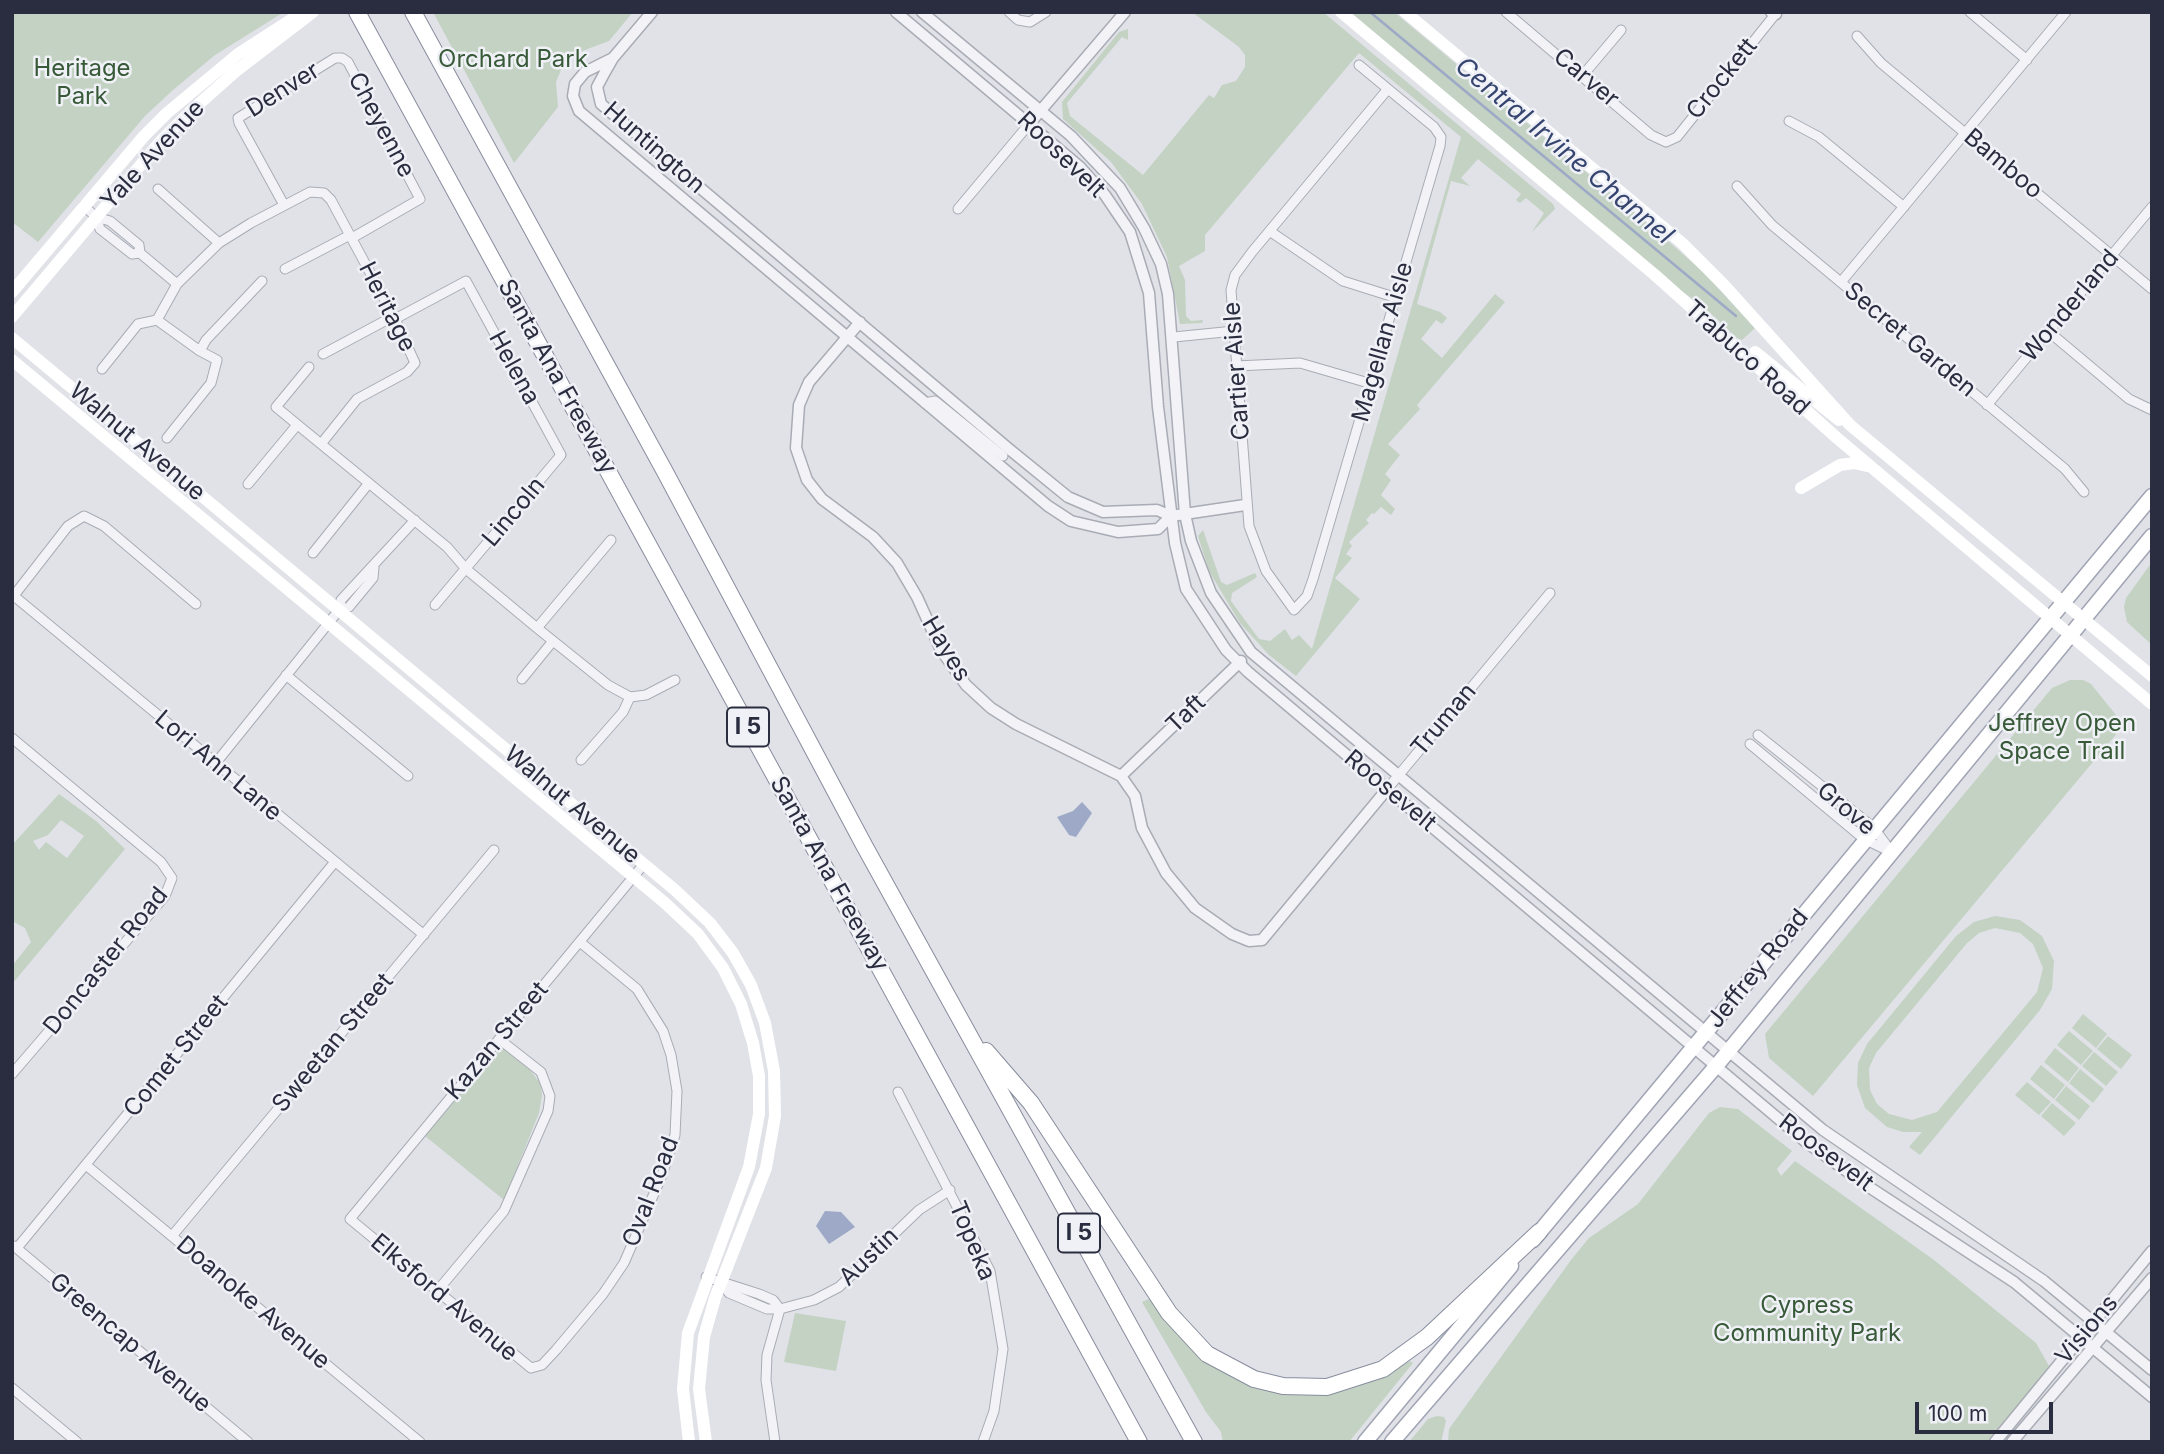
<!DOCTYPE html>
<style>
body{margin:0}
#map{position:relative;width:2164px;height:1454px;overflow:hidden;background:#e0e2e8;font-family:Inter,sans-serif}
canvas{display:block}
.frame{position:absolute;inset:0;border:14px solid #2a2d3f;pointer-events:none}
.scale{position:absolute;left:1915px;top:1402px;width:138px;height:32px;box-sizing:border-box;border:4px solid #2a2d3f;border-top:0;padding-left:9px;font-size:21px;line-height:24px;white-space:nowrap;color:#2a2d3f;-webkit-text-stroke:5px #eff1f6;paint-order:stroke}
</style>
<div id="map">
<canvas width="2164" height="1454"></canvas>
<div class="frame"></div>
<div class="scale">100 m</div>
</div>
<script>
const ctx = document.querySelector('canvas').getContext('2d');
ctx.lineJoin = 'round';
function paint(path, color) { ctx.fillStyle = color; ctx.fill(path, 'evenodd'); }
const toPath = rows => new Path2D(rows.map(r => 'M' + r).join(''));
function stroke(path, color, width, dash) { ctx.strokeStyle = color; ctx.lineWidth = width; ctx.lineCap = dash ? 'butt' : 'round'; ctx.setLineDash(dash || []); ctx.stroke(path); }
function label(font, color, halo, rows, align = 'center') {
  ctx.font = font + ' Inter,sans-serif'; ctx.lineWidth = 5; ctx.setLineDash([]); ctx.textBaseline = 'middle'; ctx.strokeStyle = halo; ctx.fillStyle = color; for (const [text, x, y, turn = 0] of rows) {
    ctx.save(); ctx.translate(x, y); ctx.rotate((+turn || 0) * Math.PI / 180); ctx.textAlign = isNaN(turn) ? turn : align; if (halo) ctx.strokeText(text, 0, 0); ctx.fillText(text, 0, 0); ctx.restore();
  }
}
paint(toPath([
 [12,12,284,12,215,55,173,90,145,116,38,242,12,222],
 [433,12,633,12,609,41,582,51,563,65,556,82,558,107,514,163],
 [1192,12,1323,12,1553,204,1555,209,1532,232,1544,213,1526,198,1520,203,1516,200,1521,194,1478,159,1461,178,1470,186,1451,181,1417,304,1440,312,1447,318,1442,324,1436,320,1421,339,1442,358,1495,294,1505,302,1417,405,1420,409,1388,444,1400,455,1385,474,1391,480,1381,495,1395,509,1391,515,1381,507,1374,514,1372,513,1366,520,1369,523,1349,542,1352,546,1346,554,1352,558,1335,578,1360,599,1296,676,1269,655,1240,623,1209,571,1198,536,1203,530,1221,582,1227,585,1255,573,1257,577,1232,593,1231,601,1259,639,1270,641,1285,629,1292,640,1299,635,1312,649,1461,137,1359,53,1205,235,1205,251,1179,266,1185,280,1186,316,1191,321,1203,320,1202,323,1180,324,1167,257,1142,204,1111,162,1063,119,1062,102,1119,32,1128,29,1128,40,1122,37,1067,103,1070,116,1143,175,1209,95,1214,98,1222,85,1236,81,1245,67,1245,55,1239,47],
 [1347,12,1394,12,1659,233,1703,272,1755,328,1742,340,1737,338,1703,306,1680,290],
 [2152,562,2152,645,2127,622,2124,607,2126,598],
 [2070,680,2083,680,2091,684,2124,725,1813,1096,1769,1058,1765,1034,2052,688],
 [59,794,96,821,125,849,12,984,12,966,31,942,25,928,12,921,12,845],
 [61,820,84,836,67,858,46,842,39,850,33,841,48,835],
 [1995,916,2020,920,2042,936,2054,961,2052,989,2040,1010,1920,1155,1909,1147,1922,1132,1903,1132,1887,1127,1865,1108,1857,1085,1858,1063,1867,1044,1956,936,1974,922],
 [1995,928,2020,933,2033,944,2043,968,2037,992,1937,1112,1912,1120,1889,1114,1877,1104,1870,1090,1869,1068,1876,1053,1967,943,1979,933],
 [2083,1014,2107,1034,2096,1048,2072,1028],
 [2069,1031,2093,1051,2081,1065,2057,1045],
 [2108,1036,2132,1055,2121,1069,2097,1049],
 [501,1047,530,1070,540,1083,542,1095,539,1113,504,1200,425,1136],
 [2055,1048,2079,1068,2068,1082,2044,1062],
 [2094,1052,2118,1072,2106,1086,2082,1066],
 [2041,1065,2065,1085,2054,1099,2030,1079],
 [2080,1069,2104,1089,2093,1103,2069,1083],
 [2027,1082,2051,1102,2039,1115,2015,1095],
 [2066,1086,2090,1106,2079,1120,2055,1100],
 [2052,1103,2076,1123,2064,1136,2041,1116],
 [1720,1107,1738,1109,1792,1151,1777,1169,1781,1176,1795,1161,1934,1260,2036,1343,2049,1366,2039,1380,1987,1442,1448,1442,1449,1429,1571,1260,1589,1238,1638,1204,1709,1113],
 [1151,1298,1191,1349,1223,1372,1260,1388,1326,1393,1343,1391,1378,1379,1410,1361,1413,1363,1349,1442,1223,1442,1221,1432,1206,1412,1142,1302],
 [795,1313,846,1321,836,1371,784,1362],
 [1437,1416,1444,1417,1446,1421,1441,1442,1409,1442,1428,1419]
]), '#c3d2c2');
paint(toPath([
 [1082,802,1092,813,1076,837,1069,835,1057,817,1073,811],
 [825,1211,841,1212,855,1227,829,1244,816,1226]
]), '#9da9c6');
stroke(toPath([
 [1370,12,1736,316]
]), '#9da9c6', 2.5);
const minor = toPath([
 [1009,12,1018,20,1030,22,1046,12],
 [1506,12,1651,135,1666,142,1677,137,1777,12],
 [1970,12,2027,60],
 [1857,36,1881,63,2152,289],
 [1359,65,1434,127,1441,137,1440,146,1313,579,1307,596,1294,610,1266,571,1249,526,1231,290,1235,275,1252,252,1387,90],
 [1583,75,1621,30],
 [1789,121,1819,137,1904,207],
 [1737,186,1772,225,2065,469,2084,492],
 [158,189,219,243],
 [284,205,239,123,238,118,335,58,342,58,348,62,420,199,352,238],
 [84,206,96,217,100,229,132,254,140,253],
 [958,209,1030,123],
 [96,217,110,221,139,245,140,253,177,284],
 [1271,232,1343,281,1397,298],
 [285,269,350,235],
 [1841,282,2066,12],
 [395,319,466,281,561,455,435,605],
 [2048,331,2129,399,2152,410],
 [1174,337,1234,331],
 [200,351,206,340,262,281],
 [323,354,394,316],
 [1236,366,1300,363,1372,384],
 [309,367,276,407,321,444],
 [102,369,138,324,157,320],
 [925,403,935,401,1003,456],
 [1987,405,2152,207],
 [167,438,211,383,217,360,200,351,157,320,177,284,219,243,251,223,310,192,324,193,331,200,395,319,415,363,407,372,357,399,321,444,447,547,466,569,537,628,608,685,630,697],
 [248,484,297,425],
 [313,553,369,483],
 [14,596,424,935],
 [12,598,68,526,84,516,104,526,196,604],
 [339,610,341,600,415,520],
 [537,628,611,540],
 [286,675,408,776],
 [522,679,553,641],
 [630,697,646,695,675,680],
 [1758,735,1873,827,1890,850],
 [12,738,161,862,172,878,165,896,12,1074],
 [1750,744,1864,839,1891,852],
 [581,760,623,712,630,697],
 [215,764,339,610,349,607,373,578,374,567],
 [1388,788,1550,593],
 [580,942,637,989,663,1031,671,1055,677,1091,675,1135,662,1175,624,1263,603,1294,556,1350,542,1365,531,1368,350,1219,644,864],
 [898,1092,990,1271,1003,1349,994,1411,983,1442],
 [86,1165,420,1442],
 [172,1236,494,850],
 [14,1246,248,1442],
 [17,1248,334,863],
 [706,1277,759,1294,773,1300,780,1309],
 [721,1283,729,1293,767,1309,780,1309,814,1300,839,1287,919,1210,950,1190],
 [438,1290,504,1211,548,1111,550,1096,541,1072,499,1039],
 [12,1388,77,1442],
 [775,1442,766,1380,767,1355,780,1309]
]);
const tertiary = toPath([
 [652,12,613,58,605,72,597,87,601,104,1009,449,1068,497,1103,512,1157,510,1171,516,1245,505],
 [896,12,1080,167,1105,195,1130,232,1149,293,1158,407,1175,543,1186,589,1226,650,1248,672,1806,1142,1869,1187,2014,1282,2152,1397],
 [922,12,1071,136,1120,188,1144,228,1161,264,1168,294,1185,514,1191,541,1211,593,1251,652,1823,1130,2044,1281,2152,1370],
 [1771,12,1776,14],
 [613,58,585,72,575,84,573,96,579,111,1048,506,1071,521,1118,532,1158,529,1171,516],
 [1030,123,1125,12],
 [860,322,809,382,799,405,796,448,807,480,822,499,873,537,897,563,917,597,941,650,966,685,991,708,1016,724,1121,776,1135,796,1142,828,1166,873,1195,908,1232,934,1249,941,1262,940,1388,788],
 [1121,776,1241,661],
 [1995,1442,2152,1251],
 [2012,1442,2152,1278]
]);
const primary = toPath([
 [1533,1240,2152,496],
 [1365,1442,1511,1266],
 [1392,1442,1717,1065,2152,536]
]);
const motorway = toPath([
 [357,12,1139,1442],
 [413,12,664,470,865,847,1194,1442],
 [986,1051,1031,1103,1169,1313,1207,1354,1254,1379,1283,1386,1327,1387,1383,1369,1427,1337,1539,1232]
]);
stroke(minor, '#a9acb5', 11);
stroke(tertiary, '#a9acb5', 13);
stroke(primary, '#a0a4b3', 17);
stroke(motorway, '#888d9e', 18);
stroke(minor, '#f3f3f7', 9);
stroke(tertiary, '#f3f3f7', 10);
stroke(toPath([
 [1341,12,1655,275,1837,438,2152,704],
 [1405,12,1682,243,1724,285,1850,425,2152,676],
 [12,292,144,136,167,113,238,54,303,12],
 [12,317,160,142,191,111,236,71,313,12],
 [12,338,675,890,710,923,733,953,751,985,765,1023,774,1071,775,1116,766,1168,715,1298,704,1337,699,1389,706,1442],
 [1755,352,1839,420],
 [12,360,665,903,698,934,723,968,741,1004,753,1043,759,1076,759,1114,749,1167,688,1333,683,1389,689,1442],
 [1801,488,1840,465,1854,463,1867,466]
]), '#fff', 12);
stroke(primary, '#fff', 14);
stroke(motorway, '#fff', 16);
for (const [x, y, w] of [
 [748,727,42],
 [1079,1233,42]
]) { const box = new Path2D(); box.roundRect(x - w / 2, y - 19.5, w, 39, 5); ctx.fillStyle = '#eff1f6'; ctx.fill(box); stroke(box, '#2a2d3f', 2); }
label('bold 23px', '#2a2d3f', null, [
 ["I 5",748,727],
 ["I 5",1079,1233]
]);
label('24px', '#385a38', '#eff1f6', [
 ["Orchard Park",513,60],
 ["Heritage",82,69],
 ["Park",82,97],
 ["Jeffrey Open",2062,724],
 ["Space Trail",2062,752],
 ["Cypress",1807,1306],
 ["Community Park",1807,1334]
]);
label('24px', '#2a2d3f', '#eff1f6', [
 ["Carver",1586,78,40],
 ["Crockett",1722,79,-51],
 ["Denver",283,90,-32],
 ["Cheyenne",381,125,62],
 ["Huntington",654,148,41],
 ["Yale Avenue",153,155,-47],
 ["Roosevelt",1061,155,44],
 ["Bamboo",2003,164,40],
 ["Wonderland",2070,306,-50],
 ["Heritage",387,307,63],
 ["Secret Garden",1910,340,40],
 ["Magellan Aisle",1383,342,-74],
 ["Trabuco Road",1747,358,42],
 ["Helena",514,368,61],
 ["Cartier Aisle",1237,371,-94],
 ["Santa Ana Freeway",557,377,61],
 ["Walnut Avenue",137,442,40],
 ["Lincoln",514,512,-50],
 ["Hayes",946,649,59],
 ["Taft",1186,714,-44],
 ["Truman",1444,720,-50],
 ["Lori Ann Lane",218,766,40],
 ["Roosevelt",1390,791,40],
 ["Walnut Avenue",572,805,40],
 ["Grove",1846,809,40],
 ["Santa Ana Freeway",829,874,61],
 ["Doncaster Road",106,961,-51],
 ["Jeffrey Road",1758,969,-51],
 ["Kazan Street",497,1041,-50],
 ["Sweetan Street",333,1043,-50],
 ["Comet Street",176,1056,-51],
 ["Roosevelt",1826,1153,37],
 ["Oval Road",651,1192,-69],
 ["Topeka",972,1241,67],
 ["Austin",869,1257,-44],
 ["Elksford Avenue",444,1298,40],
 ["Doanoke Avenue",253,1303,40],
 ["Visions",2087,1330,-50],
 ["Greencap Avenue",130,1343,40]
]);
label('italic 26px', '#364570', '#eff1f6', [
 ["Central Irvine Channel",1564,151,40]
]);
</script>
